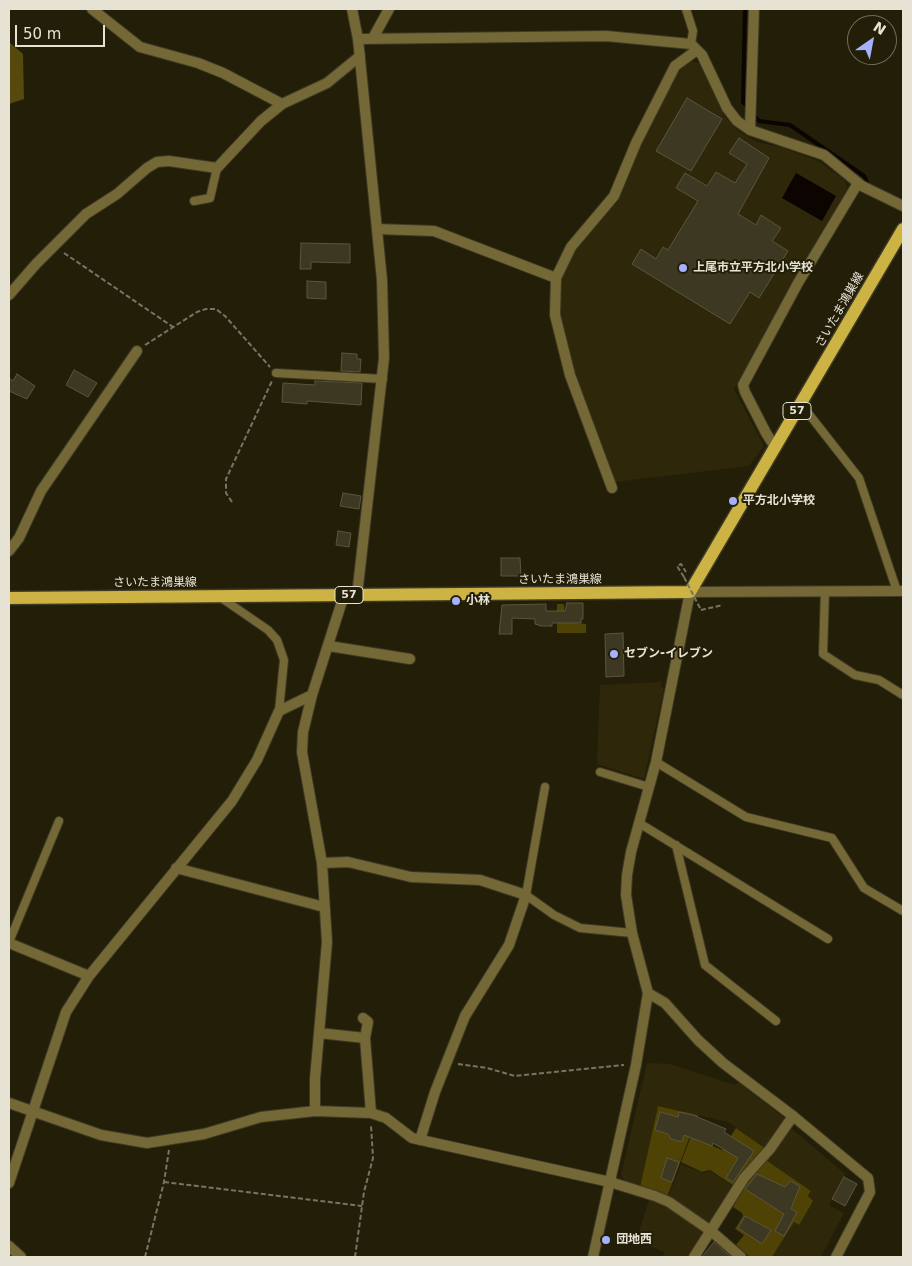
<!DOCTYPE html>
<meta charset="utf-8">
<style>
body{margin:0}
#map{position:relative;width:912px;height:1266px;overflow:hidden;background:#231e08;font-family:"DejaVu Sans",sans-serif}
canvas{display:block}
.frame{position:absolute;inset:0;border:10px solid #e6e3d5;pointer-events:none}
.north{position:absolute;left:847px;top:15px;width:50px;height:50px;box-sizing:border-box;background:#231e08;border:1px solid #716d5a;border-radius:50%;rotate:33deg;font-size:14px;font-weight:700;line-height:20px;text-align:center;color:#e6e3d5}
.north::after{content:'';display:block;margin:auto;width:18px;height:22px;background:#a5b1fc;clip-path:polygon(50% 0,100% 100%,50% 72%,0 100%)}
.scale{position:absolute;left:15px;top:25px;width:90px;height:22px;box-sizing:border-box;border:2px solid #e6e3d5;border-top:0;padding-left:6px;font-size:15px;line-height:18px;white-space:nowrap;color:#e6e3d5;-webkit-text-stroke:4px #231e08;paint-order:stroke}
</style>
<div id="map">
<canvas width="912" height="1266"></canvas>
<div class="frame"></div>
<div class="north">N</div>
<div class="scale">50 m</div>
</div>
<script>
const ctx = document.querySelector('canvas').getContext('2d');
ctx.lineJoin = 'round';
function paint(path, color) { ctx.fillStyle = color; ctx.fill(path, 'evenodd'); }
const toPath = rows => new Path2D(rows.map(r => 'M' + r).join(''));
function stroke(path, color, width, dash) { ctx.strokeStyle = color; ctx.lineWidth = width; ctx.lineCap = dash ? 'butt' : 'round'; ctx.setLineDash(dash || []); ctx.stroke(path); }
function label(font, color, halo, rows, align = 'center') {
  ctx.font = font + ' "DejaVu Sans","Noto Sans JP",sans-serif'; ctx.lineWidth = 4; ctx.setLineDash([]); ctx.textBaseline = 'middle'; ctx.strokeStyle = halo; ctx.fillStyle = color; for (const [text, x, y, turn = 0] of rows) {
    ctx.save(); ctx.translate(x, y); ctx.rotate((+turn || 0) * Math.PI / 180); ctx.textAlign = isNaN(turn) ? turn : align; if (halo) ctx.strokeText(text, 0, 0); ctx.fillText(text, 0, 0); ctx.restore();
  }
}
paint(toPath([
 [691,61,702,64,724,116,737,130,757,142,784,148,820,162,845,181,848,190,734,389,764,446,749,466,615,482,573,374,561,318,557,284,570,253,618,201,637,151,677,70],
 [662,682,661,687,664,688,644,779,597,764,600,685],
 [647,1063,670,1064,735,1085,738,1082,786,1119,766,1149,728,1122,658,1106,640,1187,625,1182,621,1175],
 [791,1128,845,1174,829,1205,844,1213,821,1257,772,1257,794,1221,799,1225,811,1191,766,1160],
 [681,1164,703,1173,710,1171,734,1187,714,1221,706,1222,668,1197],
 [649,1200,669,1208,701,1229,702,1242,689,1257,665,1257,663,1256,664,1252,636,1241]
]), '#2e2709');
paint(toPath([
 [557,604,564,604,565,622,586,624,586,633,557,633],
 [658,1106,698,1115,667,1197,640,1187],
 [736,1128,766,1149,734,1186,710,1170,702,1172,681,1162,691,1136,722,1150],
 [766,1160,811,1191,808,1196,813,1201,799,1225,794,1222,772,1257,750,1257,736,1245,744,1235,735,1229,743,1216,742,1213,733,1207,746,1184]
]), '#4e4204');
paint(toPath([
 [9,42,23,54,24,99,9,104]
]), '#56490e');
paint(toPath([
 [796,173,836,196,822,221,782,198]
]), '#0c0400');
stroke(toPath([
 [745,9,743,102,748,107],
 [752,113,759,121,790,125,864,176,869,186]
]), '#0c0400', 4);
const building = toPath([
 [687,98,722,119,691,171,656,151,687,98],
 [739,138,769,158,738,214,756,225,761,215,781,228,772,241,788,251,759,298,750,292,730,324,632,264,641,249,656,259,663,247,668,250,698,201,676,188,685,173,707,186,716,172,735,183,747,164,729,153,739,138],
 [301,243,350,244,350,263,311,262,311,269,300,269,301,243],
 [307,281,326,282,326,299,307,298,307,281],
 [342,353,357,354,357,359,361,359,360,372,341,371,342,353],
 [74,370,97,383,88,397,66,385,74,370],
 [17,374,35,386,27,399,9,391,9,378,13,381,17,374],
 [315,381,362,383,361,405,307,401,307,404,282,402,283,383,315,385,315,381],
 [343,493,361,496,359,509,340,506,343,493],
 [338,531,351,533,349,547,336,545,338,531],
 [501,558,520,558,521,576,501,576,501,558],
 [567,603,583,603,583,619,581,619,581,623,552,623,552,626,541,626,535,624,535,619,512,618,512,634,499,634,502,605,546,604,546,611,565,611,567,603],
 [623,633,624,676,606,677,605,634,623,633],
 [660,1112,678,1117,679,1112,693,1115,726,1129,724,1132,754,1151,733,1182,726,1178,738,1158,713,1143,712,1146,684,1135,682,1142,671,1139,668,1134,655,1130,660,1112],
 [667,1158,679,1162,672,1182,661,1178,667,1158],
 [757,1174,785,1187,790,1181,800,1186,791,1209,797,1212,784,1236,775,1231,784,1214,745,1189,757,1174],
 [844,1177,857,1184,845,1206,832,1199,844,1177],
 [745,1216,771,1230,762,1244,738,1228,745,1216],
 [714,1242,731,1257,702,1257,714,1242]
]);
paint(building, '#3d3822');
stroke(building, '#5b553e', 1);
const service = toPath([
 [686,9,693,31,691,44],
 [194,201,210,198,217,168],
 [276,373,383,379],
 [801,404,859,478,897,591],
 [825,591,823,654,855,675,879,680,903,695],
 [220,597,268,630,277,640,284,660,279,711],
 [656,762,746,817,832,838,864,888,903,911],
 [600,772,649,787],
 [545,787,526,895,554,915,580,928,632,933],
 [639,823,828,939],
 [676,845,705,965,776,1021],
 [9,942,59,821]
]);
const minor = toPath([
 [92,9,140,47,198,63,223,73,282,104],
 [373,38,389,9],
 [358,39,606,36,691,44,702,55,727,108,737,121,750,130,824,155,862,186,903,206],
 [750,130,754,9],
 [377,229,434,231,556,278],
 [9,295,36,264,86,214,117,194,147,168,157,162,169,161,217,168,261,121,282,104,327,83,360,56],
 [775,447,766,433,745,392,743,385,798,283,858,183],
 [612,488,570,375,555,315,556,278,571,247,614,196,636,143,675,66,697,50],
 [9,551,19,538,41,491,137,351],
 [329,646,410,659],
 [322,863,348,862,411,877,480,880,526,895,509,945,465,1016,435,1092,420,1140],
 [176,868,324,907],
 [9,943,89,976],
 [363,1018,368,1022,365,1038,371,1113],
 [319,1033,365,1038],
 [9,1103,101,1135,147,1143,204,1134,261,1117,315,1111,371,1113,386,1118,412,1138,610,1182,655,1196,669,1202,711,1231,741,1257],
 [315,1111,315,1079,327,942,322,863,302,752,303,732,312,695,344,595],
 [9,1183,66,1012,89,976,232,801,257,760,279,711,312,695],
 [9,1246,21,1257],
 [694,1257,744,1178,770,1149,793,1116]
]);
const tertiary = toPath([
 [352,9,358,39,382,280,384,358,357,595],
 [648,993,665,1003,698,1040,723,1063,793,1116,868,1178,870,1192,836,1257],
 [593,1257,636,1065,648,993,632,933,626,895,627,875,631,852,656,762,690,592,903,591]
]);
const primary = toPath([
 [9,598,690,592,903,229]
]);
stroke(service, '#3e3a25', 10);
stroke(minor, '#3e3a25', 12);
stroke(tertiary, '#3e3a25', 12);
stroke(primary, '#3e3a25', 15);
stroke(toPath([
 [64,253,173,327],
 [145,345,197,312,206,309,216,309,225,316,270,367],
 [232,502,226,493,226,479,272,381],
 [684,577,677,566,681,564,686,572],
 [701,610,723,605],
 [458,1064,487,1068,515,1076,624,1065],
 [164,1182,362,1206],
 [145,1257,164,1182,169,1150],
 [355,1257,364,1192,373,1158,371,1125]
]), '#787461', 2, [5, 2.5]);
stroke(service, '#746837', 8);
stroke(minor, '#746837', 10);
stroke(tertiary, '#746837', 10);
stroke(primary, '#ccb343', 12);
stroke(toPath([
 [684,577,701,610]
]), '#787461', 2, [5, 2.5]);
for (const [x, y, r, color] of [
 [683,268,5,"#a5b1fc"],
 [733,501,5,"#a5b1fc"],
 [456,601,5,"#a5b1fc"],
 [614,654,5,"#a5b1fc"],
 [606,1240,5,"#a5b1fc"]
]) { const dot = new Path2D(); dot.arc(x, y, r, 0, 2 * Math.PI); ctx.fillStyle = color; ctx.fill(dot); stroke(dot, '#231e08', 2); }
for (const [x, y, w] of [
 [797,411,28],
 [349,595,28]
]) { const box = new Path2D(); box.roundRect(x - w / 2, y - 8.5, w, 17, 4); ctx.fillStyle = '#231e08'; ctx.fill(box); stroke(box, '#e6e3d5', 1); }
label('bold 11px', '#e6e3d5', null, [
 ["57",797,411],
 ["57",349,595]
]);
label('bold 12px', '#e6e3d5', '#231e08', [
 ["上尾市立平方北小学校",693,268],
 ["平方北小学校",743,501],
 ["小林",466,601],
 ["セブン-イレブン",624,654],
 ["団地西",616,1240]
], 'left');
label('12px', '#e6e3d5', '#231e08', [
 ["さいたま鴻巣線",840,310,-60],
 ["さいたま鴻巣線",560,580],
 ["さいたま鴻巣線",155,583]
]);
</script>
